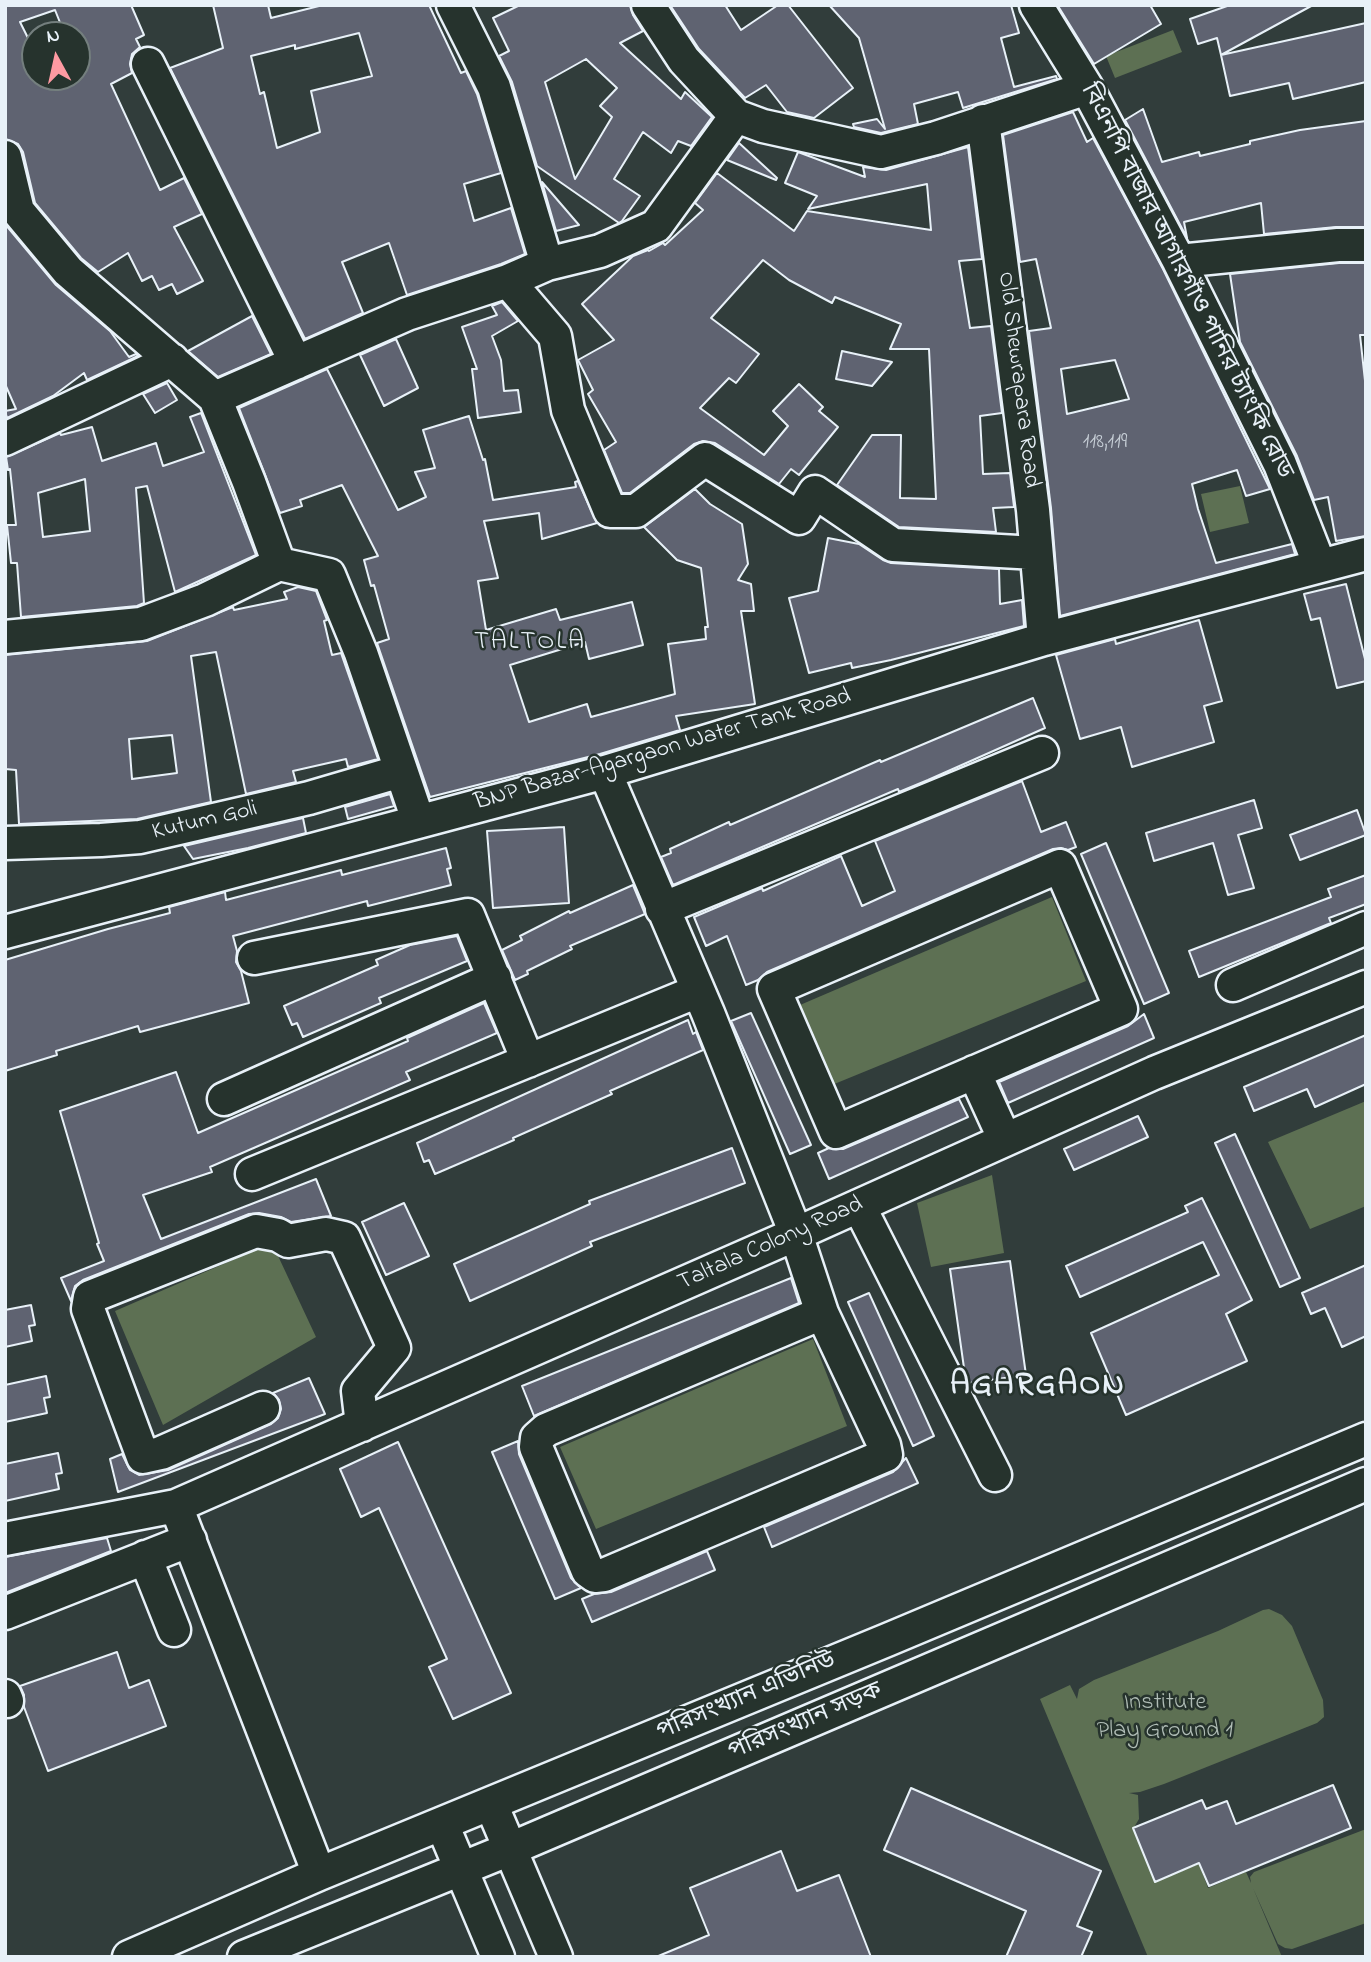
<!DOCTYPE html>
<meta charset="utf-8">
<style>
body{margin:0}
#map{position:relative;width:1371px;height:1962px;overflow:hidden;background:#313d3b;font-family:"Indie Flower",sans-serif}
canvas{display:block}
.frame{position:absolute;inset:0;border:7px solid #e8f1f8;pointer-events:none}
.north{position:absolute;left:21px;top:21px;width:70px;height:70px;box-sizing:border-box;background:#26332d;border:2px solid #747f7e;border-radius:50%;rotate:352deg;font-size:19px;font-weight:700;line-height:28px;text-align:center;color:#e8f1f8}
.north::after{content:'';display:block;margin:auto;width:24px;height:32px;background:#ff9aa2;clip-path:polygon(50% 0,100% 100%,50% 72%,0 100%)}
</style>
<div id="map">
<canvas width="1371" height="1962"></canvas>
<div class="frame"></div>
<div class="north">N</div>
</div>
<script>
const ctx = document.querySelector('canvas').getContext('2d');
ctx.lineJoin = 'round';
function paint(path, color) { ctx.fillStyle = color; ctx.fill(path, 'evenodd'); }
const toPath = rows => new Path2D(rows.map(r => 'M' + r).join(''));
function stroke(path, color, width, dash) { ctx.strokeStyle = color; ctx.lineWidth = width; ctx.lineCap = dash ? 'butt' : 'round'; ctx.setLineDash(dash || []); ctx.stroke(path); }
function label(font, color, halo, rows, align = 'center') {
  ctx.font = font + ' "Indie Flower","Noto Sans Bengali",sans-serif'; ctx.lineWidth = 5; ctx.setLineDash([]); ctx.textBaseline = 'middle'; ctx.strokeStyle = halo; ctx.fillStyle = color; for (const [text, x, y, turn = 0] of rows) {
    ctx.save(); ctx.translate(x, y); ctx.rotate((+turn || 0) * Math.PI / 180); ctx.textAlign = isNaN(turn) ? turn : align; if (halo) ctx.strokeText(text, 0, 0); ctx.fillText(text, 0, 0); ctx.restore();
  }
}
paint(toPath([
 [1173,30,1182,52,1115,78,1106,56],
 [1240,486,1249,523,1210,532,1201,494],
 [1052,897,1086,981,827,1087,800,1005],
 [1366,1101,1366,1206,1310,1229,1268,1142],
 [992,1175,1004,1253,931,1267,917,1203],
 [272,1243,316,1337,163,1425,115,1311],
 [813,1339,847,1426,596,1529,560,1447],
 [1269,1609,1282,1615,1292,1626,1323,1700,1324,1717,1317,1723,1164,1784,1140,1792,1129,1793,1138,1795,1139,1819,1133,1829,1155,1882,1199,1864,1208,1888,1246,1872,1251,1883,1250,1877,1254,1872,1366,1829,1366,1923,1292,1949,1285,1948,1278,1944,1253,1888,1282,1957,1148,1957,1040,1699,1070,1685,1077,1699,1079,1689,1094,1680,1218,1631,1263,1610]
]), '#5d7053');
const building = toPath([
 [5,5,131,5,144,35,136,39,140,47,132,54,130,64,132,73,111,84,160,190,184,178,202,214,174,227,203,281,177,294,172,284,159,290,152,276,142,281,128,253,98,272,81,258,35,203,23,152,18,144,5,139,5,5],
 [55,10,65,35,77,35,77,77,35,77,35,52,20,22,55,10],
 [213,5,268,5,271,18,323,5,429,5,461,73,466,71,477,94,501,173,464,184,474,221,511,208,525,254,501,264,407,295,389,243,342,262,363,313,305,339,170,68,223,48,213,5],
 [359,33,372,76,311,91,320,132,277,148,264,92,260,94,251,56,295,45,295,49,359,33],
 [520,5,630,5,633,15,643,31,620,43,681,99,685,92,712,117,691,146,678,141,671,153,643,132,614,179,640,196,622,221,619,223,537,166,512,82,499,56,509,51,493,18,520,5],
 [586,59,617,88,600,106,612,117,575,179,545,82,586,59],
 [670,5,725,5,741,30,778,5,788,5,853,88,814,118,787,112,766,85,745,98,699,49,670,5],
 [829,5,1011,5,1019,33,1001,38,1014,87,1056,76,1057,79,963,108,958,92,914,104,918,124,881,133,854,127,853,124,877,119,885,129,859,38,829,5],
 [1060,5,1150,5,1161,24,1094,64,1058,6,1060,5],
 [1230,5,1313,5,1221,55,1217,38,1198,44,1190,19,1230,5],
 [1366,23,1366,82,1293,99,1289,83,1230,96,1221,55,1366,23],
 [1143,109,1162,162,1199,152,1200,156,1250,144,1250,141,1300,130,1366,121,1366,227,1336,227,1264,234,1261,203,1184,222,1187,238,1125,120,1143,109],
 [1073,112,1087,142,1093,138,1163,269,1270,489,1246,496,1237,470,1192,484,1198,509,1216,563,1292,544,1295,554,1060,616,1051,508,1029,331,1051,328,1036,259,1020,262,1003,135,1073,112],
 [1115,360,1129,399,1067,414,1061,369,1115,360],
 [739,143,777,178,776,180,727,160,739,143],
 [968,147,982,259,959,261,970,328,991,326,1002,413,980,416,983,474,1010,473,1014,507,993,508,996,532,899,527,837,485,872,435,901,435,900,498,936,499,929,349,890,349,901,324,835,297,832,303,789,280,763,260,711,318,759,354,736,383,729,378,700,408,764,455,788,426,773,411,799,384,823,407,819,411,838,427,799,475,791,469,779,484,715,443,703,441,694,444,630,493,622,493,604,450,616,442,588,394,593,390,578,360,614,340,582,304,633,256,648,250,649,251,663,243,665,245,703,210,695,203,717,173,794,231,807,211,931,230,927,184,808,209,817,196,785,183,798,152,865,177,863,167,886,170,968,147],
 [542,182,579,225,556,231,542,182],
 [5,224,56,285,110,331,129,357,136,354,138,356,87,380,84,373,53,396,7,418,5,411,16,409,5,384,5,224],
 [1339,263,1365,263,1366,335,1360,335,1366,390,1366,536,1336,541,1328,497,1314,500,1297,456,1240,342,1230,274,1339,263],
 [502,302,518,321,492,336,501,360,504,391,518,390,521,412,478,418,472,369,477,369,462,327,497,315,492,306,502,302],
 [252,316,271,354,218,377,188,351,252,316],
 [396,339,418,388,384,406,360,355,396,339],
 [842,351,892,362,872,386,836,379,842,351],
 [327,369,398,510,426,497,415,472,435,468,423,430,469,416,483,460,485,459,493,500,576,487,575,482,578,481,597,523,542,539,539,513,484,521,498,578,478,581,486,630,556,609,560,620,632,602,643,645,589,659,585,642,510,665,529,722,587,704,591,717,675,694,668,644,706,639,705,627,708,627,701,568,677,560,644,527,695,489,710,504,742,524,748,564,738,580,751,584,754,611,741,611,755,704,676,716,680,730,600,754,430,797,377,643,389,639,374,585,371,586,364,560,378,556,342,485,300,500,302,506,280,513,239,408,327,369],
 [167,383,177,400,155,413,143,394,167,383],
 [201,413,256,555,175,592,147,486,136,488,144,603,137,606,21,617,17,563,11,563,7,525,16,525,10,469,8,470,6,457,60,433,61,435,92,427,102,461,156,443,163,466,204,452,190,417,201,413],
 [85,479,90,531,43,537,38,493,85,479],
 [828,538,859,544,883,560,891,563,999,569,1000,604,1022,600,1024,626,891,660,852,668,851,663,809,673,789,598,818,591,828,538],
 [1346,584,1366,663,1366,681,1337,688,1320,618,1311,620,1304,594,1346,584],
 [298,587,316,591,327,620,324,621,332,655,341,653,378,759,348,767,346,759,293,771,296,782,246,794,216,652,191,656,211,802,137,819,19,824,16,770,5,769,5,655,147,641,233,607,234,610,287,599,284,592,298,587],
 [172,735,177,773,132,779,129,739,172,735],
 [1199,620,1222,701,1204,706,1214,742,1132,767,1121,727,1080,739,1056,655,1115,639,1116,644,1199,620],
 [1033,698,1045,728,928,780,899,792,898,789,673,885,661,857,671,853,670,849,729,822,730,825,880,760,881,762,1033,698],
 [1022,781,1041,832,1066,822,1076,847,1068,850,1061,848,1053,849,767,972,758,980,746,985,727,936,706,946,694,917,762,888,763,891,841,856,862,906,895,891,875,841,1022,781],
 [390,794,394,806,348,819,345,807,390,794],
 [1254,800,1262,828,1238,835,1254,888,1228,895,1213,843,1154,861,1146,833,1254,800],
 [1357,810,1366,835,1300,860,1290,835,1357,810],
 [303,818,306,833,248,848,193,859,184,846,303,818],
 [564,827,569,903,493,908,487,831,564,827],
 [1106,843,1169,993,1144,1004,1081,854,1106,843],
 [446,848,451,868,447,869,451,885,368,906,367,901,233,936,237,951,236,962,241,971,249,1003,140,1032,138,1026,56,1051,57,1055,5,1071,5,960,108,929,170,913,169,907,225,892,226,900,341,870,342,875,446,848],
 [1366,875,1366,904,1329,918,1331,923,1199,977,1189,951,1331,897,1328,889,1366,875],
 [633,885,645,914,570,946,572,949,527,971,528,974,515,980,502,950,522,940,520,936,569,911,570,913,633,885],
 [457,936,467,961,379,998,381,1003,303,1037,297,1023,292,1025,284,1006,378,965,376,960,410,945,457,936],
 [484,1003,497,1033,406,1072,410,1080,210,1167,212,1172,143,1195,161,1239,316,1179,331,1216,291,1222,281,1217,259,1213,249,1214,83,1280,75,1286,71,1301,61,1278,104,1261,97,1244,99,1243,60,1111,176,1072,198,1133,408,1041,407,1038,484,1003],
 [751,1013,811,1145,790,1154,731,1021,751,1013],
 [1144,1014,1154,1038,1008,1103,999,1082,1128,1026,1144,1014],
 [688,1020,693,1034,696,1032,703,1050,610,1091,612,1094,513,1138,514,1140,435,1174,429,1160,424,1162,417,1143,688,1020],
 [1366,1035,1366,1084,1315,1107,1307,1089,1254,1111,1244,1087,1366,1035],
 [959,1099,968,1117,829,1179,818,1153,829,1148,843,1149,959,1099],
 [1138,1116,1148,1137,1074,1170,1064,1149,1138,1116],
 [1235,1134,1300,1278,1280,1287,1215,1143,1235,1134],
 [732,1148,745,1183,590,1242,592,1246,470,1301,454,1264,590,1204,589,1201,732,1148],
 [1202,1198,1252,1300,1226,1314,1247,1361,1126,1415,1091,1333,1219,1275,1203,1242,1080,1297,1066,1266,1188,1212,1185,1206,1202,1198],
 [404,1203,429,1256,386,1275,362,1222,404,1203],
 [1010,1261,1026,1375,969,1383,965,1375,950,1269,1010,1261],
 [1366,1265,1366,1336,1342,1347,1325,1308,1311,1314,1302,1293,1366,1265],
 [791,1278,799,1303,534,1416,522,1386,791,1278],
 [869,1293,934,1436,913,1446,848,1302,869,1293],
 [31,1305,35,1325,29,1326,32,1341,5,1347,5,1310,31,1305],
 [46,1376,50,1397,44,1398,47,1413,5,1422,5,1385,46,1376],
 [309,1378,325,1414,118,1492,110,1459,122,1454,130,1470,139,1475,168,1470,271,1424,278,1418,281,1409,279,1400,273,1393,309,1378],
 [518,1441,519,1454,571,1578,581,1588,555,1599,492,1452,518,1441],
 [398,1442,511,1693,453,1719,429,1667,447,1659,379,1508,361,1517,340,1469,398,1442],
 [58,1453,62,1473,56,1474,59,1489,5,1501,5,1464,58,1453],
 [906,1458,918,1483,772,1547,764,1527,893,1472,906,1458],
 [107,1538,111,1551,5,1593,5,1557,107,1538],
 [707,1551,715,1570,592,1622,582,1599,594,1594,611,1592,707,1551],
 [117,1652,129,1688,149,1680,166,1726,48,1771,24,1707,24,1695,20,1686,117,1652],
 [1333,1785,1351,1828,1209,1886,1199,1863,1155,1882,1133,1828,1202,1800,1206,1809,1227,1801,1236,1824,1333,1785],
 [911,1788,1101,1871,1077,1926,1092,1932,1081,1957,1006,1957,1026,1911,884,1850,911,1788],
 [781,1851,797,1891,839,1875,871,1957,656,1957,709,1935,690,1888,781,1851]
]);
paint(building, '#5f6371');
stroke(building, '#e8f1f8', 2);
const minor = toPath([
 [453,5,494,87,547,264],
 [648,5,684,60,736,116,763,126,881,152,936,138,1087,88],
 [1036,5,1087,88,1179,261,1280,464,1320,566],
 [148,64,296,363],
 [983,121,1033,510,1044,639],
 [5,157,18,211,68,271,215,398,249,482,279,564],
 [1179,261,1338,245,1366,245],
 [508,281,555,336,568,410,610,511,636,511,705,459,799,518,815,492,893,545,1036,553],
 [215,398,407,314,508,281,547,264,600,251,656,226,736,116],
 [5,439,172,360],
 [5,637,141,624,205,600,279,564,329,575,361,653,418,820],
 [605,772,708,1013,796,1234,822,1313,884,1445,886,1455,604,1575,595,1576,588,1571,536,1447,537,1438,546,1430,822,1313],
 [5,843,101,840,140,837,309,798,401,771],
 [1060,866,1121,1009,836,1132,774,989,1060,866],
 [662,909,1042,753],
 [5,932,605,772,1044,639,1366,554],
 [254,958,468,915,528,1061],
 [1233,985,1366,928],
 [974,1072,1005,1140],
 [224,1099,495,978],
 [252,1174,698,991],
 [859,1206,995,1475],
 [263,1408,161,1453,143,1457,88,1309,90,1297,256,1231,278,1235,288,1241,326,1234,344,1238,394,1348,358,1391,362,1425],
 [176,1506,796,1234,1154,1073,1366,987],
 [5,1539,176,1506,319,1874],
 [145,1557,174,1630],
 [5,1613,190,1540],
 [5,1696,7,1701],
 [491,1804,556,1957],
 [442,1824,498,1957],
 [129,1957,319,1874,887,1640,1366,1439],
 [244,1957,510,1849,1366,1484]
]);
stroke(minor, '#e8f1f8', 37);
stroke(minor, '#26332d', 32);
label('21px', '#c6ced6', null, [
 ["118,119",1105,444]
]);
label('24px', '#e8f1f8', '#26332d', [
 ["বিএনপি বাজার আগারগাঁও পানির ট্যাংকি রোড",1185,282,63],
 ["Old Shewrapara Road",1017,380,83],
 ["BNP Bazar-Agargaon Water Tank Road",663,751,-16],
 ["Kutum Goli",205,822,-13],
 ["Taltala Colony Road",771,1245,-24],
 ["পরিসংখ্যান এভিনিউ",747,1698,-23],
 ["পরিসংখ্যান সড়ক",806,1723,-23]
]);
label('24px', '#b0bdb6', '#26332d', [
 ["Institute",1165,1704],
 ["Play Ground 1",1165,1732]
]);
ctx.letterSpacing = '2px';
label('26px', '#e8f1f8', '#26332d', [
 ["TALTOLA",530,644]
]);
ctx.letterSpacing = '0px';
ctx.letterSpacing = '2px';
label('bold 32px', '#e8f1f8', '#26332d', [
 ["AGARGAON",1038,1388]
]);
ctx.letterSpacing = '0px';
</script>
